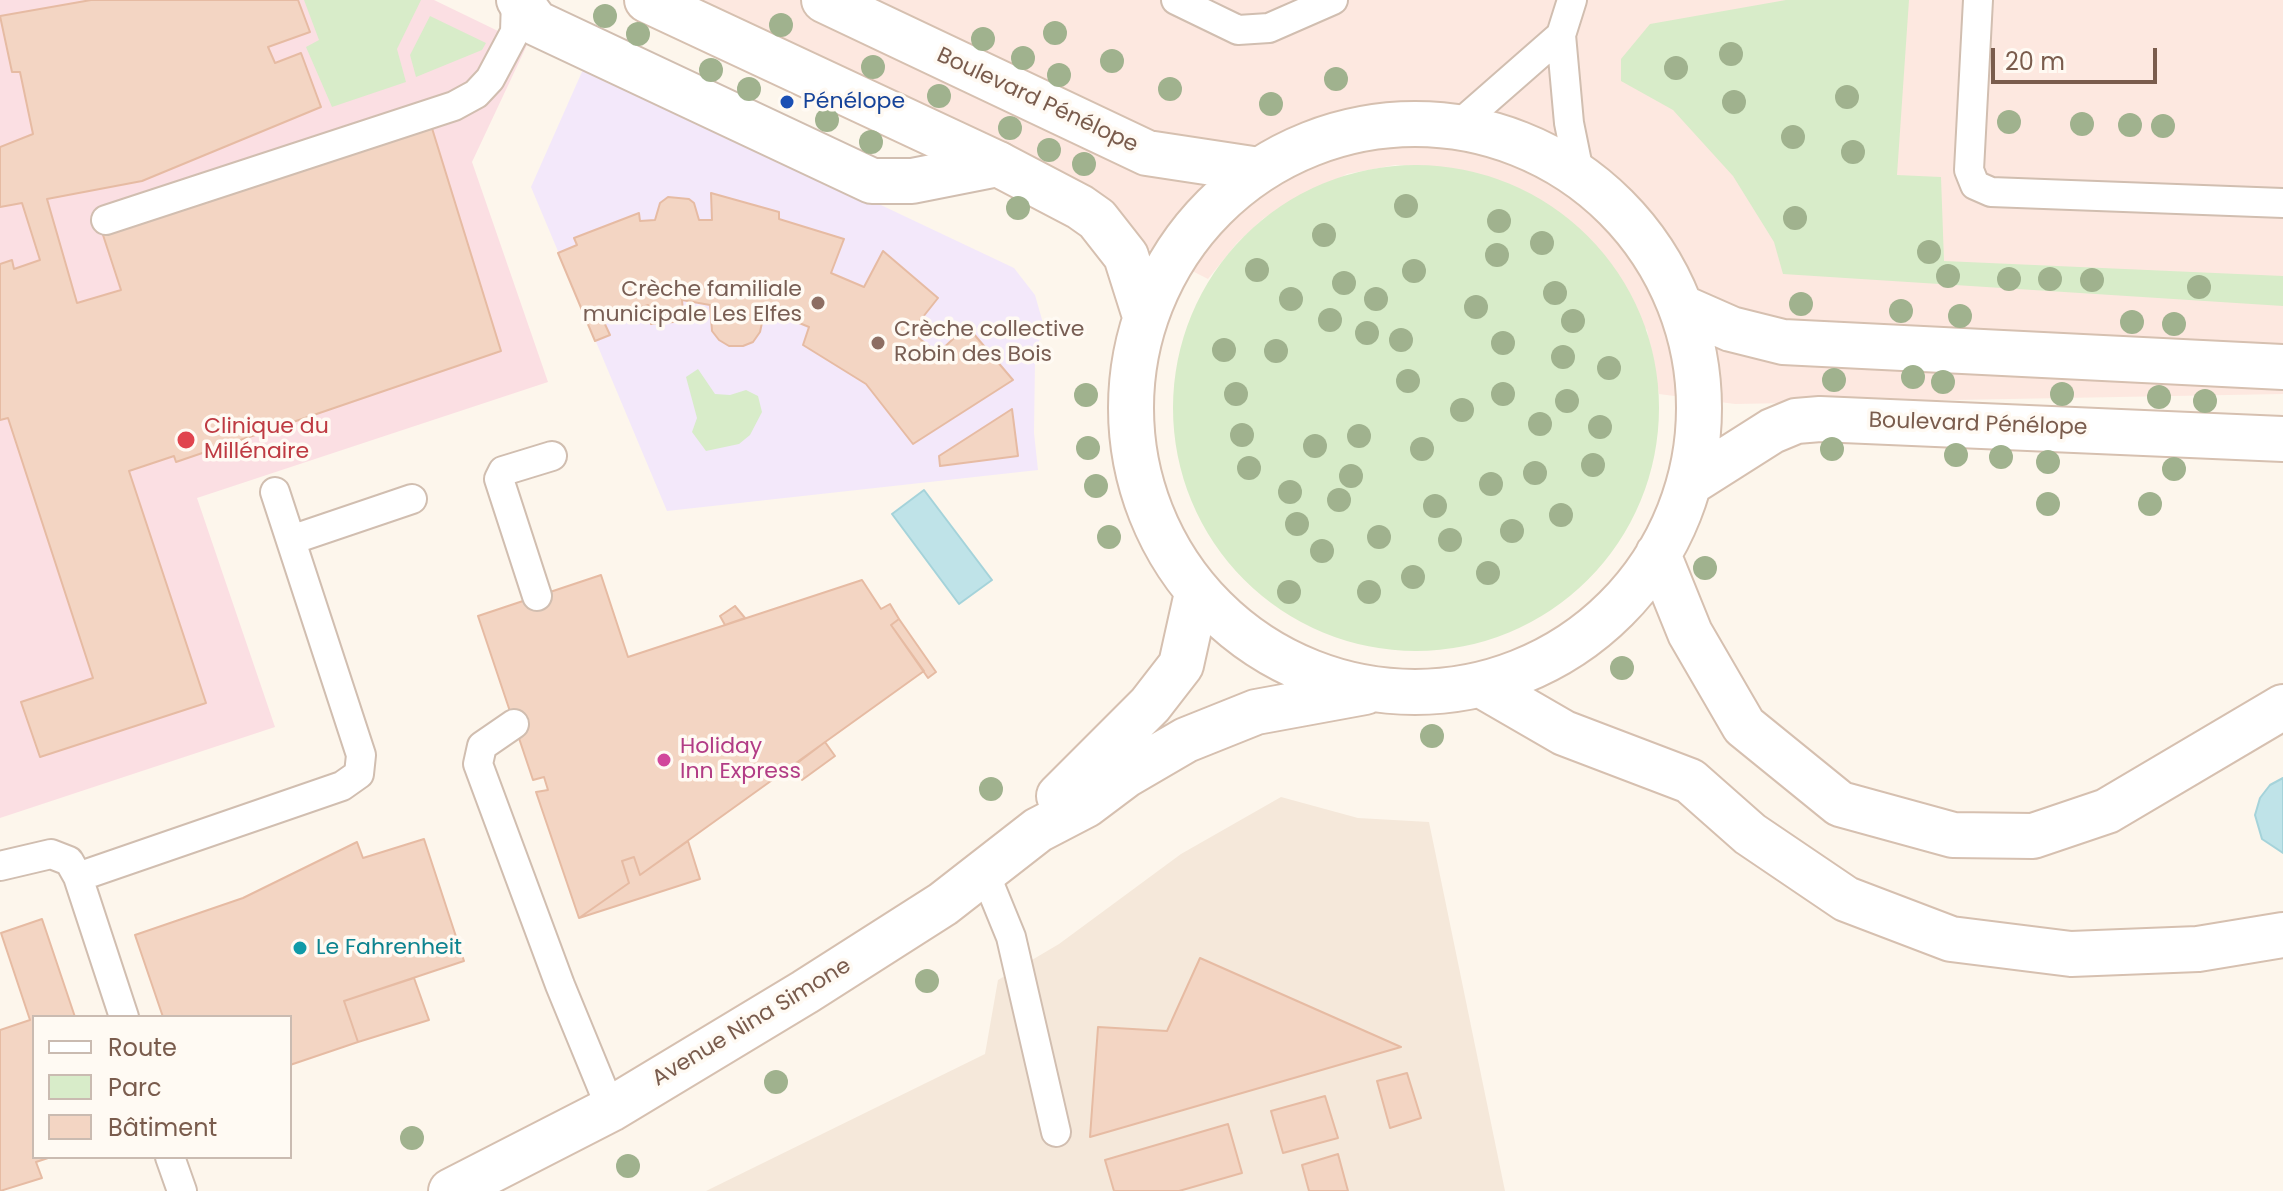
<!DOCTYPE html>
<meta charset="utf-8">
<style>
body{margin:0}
#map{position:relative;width:2283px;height:1191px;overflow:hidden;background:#fdf6ec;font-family:Poppins,sans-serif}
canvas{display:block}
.legend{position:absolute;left:32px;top:1015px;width:260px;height:144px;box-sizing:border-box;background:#fffaf3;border:2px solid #cabbb1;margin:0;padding:10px 14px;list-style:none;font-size:24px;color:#7a5c4d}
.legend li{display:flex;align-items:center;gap:16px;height:40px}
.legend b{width:40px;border:2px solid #cabbb1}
.scale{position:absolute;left:1991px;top:48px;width:166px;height:36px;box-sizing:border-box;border:4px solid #7a5c4d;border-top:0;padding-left:10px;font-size:24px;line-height:28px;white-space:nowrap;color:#7a5c4d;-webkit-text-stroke:6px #fffaf3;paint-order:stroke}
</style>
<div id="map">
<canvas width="2283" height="1191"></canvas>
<ul class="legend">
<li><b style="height:10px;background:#fff"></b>Route</li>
<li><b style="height:22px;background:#d8ecc9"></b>Parc</li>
<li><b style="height:22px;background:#f3d5c3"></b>Bâtiment</li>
</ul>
<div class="scale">20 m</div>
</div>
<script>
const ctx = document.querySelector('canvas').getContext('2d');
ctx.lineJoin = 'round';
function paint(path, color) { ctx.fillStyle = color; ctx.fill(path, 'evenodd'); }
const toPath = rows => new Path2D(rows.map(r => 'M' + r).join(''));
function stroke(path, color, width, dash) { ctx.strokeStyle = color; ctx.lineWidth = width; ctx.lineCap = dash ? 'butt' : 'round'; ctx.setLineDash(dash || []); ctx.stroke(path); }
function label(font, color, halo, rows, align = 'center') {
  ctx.font = font + ' Poppins,sans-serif'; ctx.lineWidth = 7; ctx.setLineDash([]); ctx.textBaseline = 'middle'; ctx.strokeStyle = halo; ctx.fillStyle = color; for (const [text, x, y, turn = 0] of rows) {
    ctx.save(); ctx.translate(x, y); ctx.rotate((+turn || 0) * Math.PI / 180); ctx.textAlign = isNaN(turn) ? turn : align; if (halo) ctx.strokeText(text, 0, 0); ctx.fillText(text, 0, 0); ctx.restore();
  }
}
paint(toPath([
 [1281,797,1358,818,1429,822,1505,1191,706,1191,985,1054,998,980,1059,944,1181,854]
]), '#f5e8da');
paint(toPath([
 [659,0,2283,0,2283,394,1735,404,1659,394,1647,330,1442,167,1395,165,1347,174,1264,218,1237,243,1208,279]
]), '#fde8e0');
paint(toPath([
 [585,65,1014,268,1035,295,1043,323,1035,361,1034,433,1038,470,667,511,531,187]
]), '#f3e8fa');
paint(toPath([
 [0,0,434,0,527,45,472,162,548,382,197,498,275,727,0,818]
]), '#fbdfe3');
paint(toPath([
 [304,0,421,0,397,49,406,82,332,107,306,47,319,40],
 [1786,0,1909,0,1897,175,1941,177,1944,261,2283,276,2283,306,1783,274,1774,242,1733,176,1673,110,1621,81,1621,59,1650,24],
 [430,16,486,43,482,50,416,77,410,55],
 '1173 408a243 243 0 1 1 486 0a243 243 0 1 1-486 0Z',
 [698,369,715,394,730,395,746,390,758,396,762,412,750,435,739,444,706,451,692,432,697,418,686,377]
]), '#d8ecc9');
const water = toPath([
 [924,490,992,580,959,604,892,514,924,490],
 [2283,778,2283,853,2262,839,2255,815,2260,798,2270,785,2283,778]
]);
paint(water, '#bfe3e8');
stroke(water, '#a5d3da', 2);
const building = toPath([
 [91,0,298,0,310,32,268,47,275,63,301,53,321,107,142,181,47,199,77,303,121,290,103,235,431,125,501,351,176,462,174,456,129,471,206,703,40,757,21,702,93,678,8,418,0,420,0,264,12,260,14,269,40,260,22,203,0,207,0,147,33,134,20,72,12,72,0,16,91,0],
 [711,193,779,212,779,219,844,239,831,273,864,287,883,251,938,298,911,332,938,353,967,326,1013,380,913,444,866,384,803,345,809,327,765,309,760,332,753,342,743,346,729,346,719,340,712,331,710,305,682,300,684,321,651,324,648,305,603,320,610,335,595,341,558,253,577,245,574,238,639,213,640,221,655,220,660,203,668,197,689,199,694,203,699,220,712,220,711,193],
 [1012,409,1018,456,940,466,939,456,1012,409],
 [601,575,628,657,862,580,881,609,890,604,899,619,891,625,924,671,640,875,634,857,622,861,629,883,579,918,536,792,548,790,544,777,533,780,478,616,601,575],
 [735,606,745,618,725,625,720,616,735,606],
 [899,619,936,672,928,678,891,625,899,619],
 [825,742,835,756,802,780,792,767,825,742],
 [424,839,464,961,344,1001,358,1042,290,1065,290,1017,163,1017,135,935,243,898,357,842,363,858,424,839],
 [688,841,700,879,579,918,629,883,622,861,634,857,640,875,688,841],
 [42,919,75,1017,34,1017,34,1157,51,1157,36,1162,42,1178,0,1191,0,1030,30,1020,1,933,42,919],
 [1200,958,1401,1047,1090,1137,1098,1027,1167,1031,1200,958],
 [414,978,429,1020,358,1042,344,1001,414,978],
 [1407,1073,1421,1118,1390,1128,1377,1081,1407,1073],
 [1325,1096,1338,1138,1283,1153,1271,1111,1325,1096],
 [1228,1124,1242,1173,1179,1191,1114,1191,1105,1160,1228,1124],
 [1338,1154,1348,1191,1309,1191,1302,1165,1338,1154]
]);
paint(building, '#f3d5c3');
stroke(building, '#e6bba3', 2);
const lane = toPath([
 [1176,0,1238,30,1269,28,1333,0],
 [1572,0,1561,35,1569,123,1580,177],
 [1978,0,1969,170,1975,185,1991,192,2283,203],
 [1456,127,1561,35],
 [106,220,454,106,476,94,490,79,515,32,516,0],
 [291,540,412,499],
 [537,596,499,479,503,471,552,456],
 [514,724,482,746,478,764,560,985,611,1109],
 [0,866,51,854,69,861,78,877,124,1017],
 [984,871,1011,937,1056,1132],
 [78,877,342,786,359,774,361,755,275,492],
 [170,1157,182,1191]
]);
const street = toPath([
 [519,0,536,23,872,181,912,181,998,164]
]);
const secondary = toPath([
 [647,0,998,164,1080,207,1097,219,1126,256,1145,316],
 [824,0,1147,153,1259,170],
 '1131 408a284 284 0 1 1 568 0a284 284 0 1 1-568 0Z',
 [1681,307,1731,329,1783,342,2283,367],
 [1690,483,1772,431,1796,421,1820,419,2283,439],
 [1658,554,1690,633,1744,726,1840,804,1953,835,2033,836,2107,811,2283,707],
 [1481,685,1564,733,1690,781,1750,834,1846,899,1951,939,2071,954,2198,949,2283,935],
 [1059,796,1150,705,1181,665,1197,593],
 [451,1191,611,1109,805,992,943,904,1038,830,1086,805,1126,775,1186,740,1256,712,1365,692]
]);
stroke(lane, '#d1beb0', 32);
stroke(street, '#d1beb0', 48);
stroke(secondary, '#d6c0b0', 48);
stroke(lane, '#fff', 28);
stroke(street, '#fff', 44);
stroke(secondary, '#fff', 44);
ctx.fillStyle = '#a0b28e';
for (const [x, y] of [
 [605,16],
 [781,25],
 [1055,33],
 [638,34],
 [983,39],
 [1731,54],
 [1023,58],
 [1112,61],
 [873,67],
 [1676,68],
 [711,70],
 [1059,75],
 [1336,79],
 [749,89],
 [1170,89],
 [939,96],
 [1847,97],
 [1734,102],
 [1271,104],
 [827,120],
 [2009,122],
 [2082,124],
 [2130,125],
 [2163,126],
 [1010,128],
 [1793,137],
 [871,142],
 [1049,150],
 [1853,152],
 [1084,164],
 [1406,206],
 [1018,208],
 [1795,218],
 [1499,221],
 [1324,235],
 [1542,243],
 [1929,252],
 [1497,255],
 [1257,270],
 [1414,271],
 [1948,276],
 [2009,279],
 [2050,279],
 [2092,280],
 [1344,283],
 [2199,287],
 [1555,293],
 [1291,299],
 [1376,299],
 [1801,304],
 [1476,307],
 [1901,311],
 [1960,316],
 [1330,320],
 [1573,321],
 [2132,322],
 [2174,324],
 [1367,333],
 [1401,340],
 [1503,343],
 [1224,350],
 [1276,351],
 [1563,357],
 [1609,368],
 [1913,377],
 [1834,380],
 [1408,381],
 [1943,382],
 [1236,394],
 [1503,394],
 [2062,394],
 [1086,395],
 [2159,397],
 [1567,401],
 [2205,401],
 [1462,410],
 [1540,424],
 [1600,427],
 [1242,435],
 [1359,436],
 [1315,446],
 [1088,448],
 [1422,449],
 [1832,449],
 [1956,455],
 [2001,457],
 [2048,462],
 [1593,465],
 [1249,468],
 [2174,469],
 [1535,473],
 [1351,476],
 [1491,484],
 [1096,486],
 [1290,492],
 [1339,500],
 [2048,504],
 [2150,504],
 [1435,506],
 [1561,515],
 [1297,524],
 [1512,531],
 [1109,537],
 [1379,537],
 [1450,540],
 [1322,551],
 [1705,568],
 [1488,573],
 [1413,577],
 [1289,592],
 [1369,592],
 [1622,668],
 [1432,736],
 [991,789],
 [927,981],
 [776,1082],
 [412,1138],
 [628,1166]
]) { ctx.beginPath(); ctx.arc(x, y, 12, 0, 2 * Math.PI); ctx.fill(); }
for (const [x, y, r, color] of [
 [787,102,8,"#1a4fb4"],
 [818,303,8,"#8d6e63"],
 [878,343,8,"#8d6e63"],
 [186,440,10,"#e0444e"],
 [664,760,8,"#d1479c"],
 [300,948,8,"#0f9aa8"]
]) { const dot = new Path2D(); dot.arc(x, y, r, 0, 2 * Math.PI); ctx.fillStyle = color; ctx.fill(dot); stroke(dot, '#fffaf3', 3); }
label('22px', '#7a5c4d', '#fffaf3', [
 ["Boulevard Pénélope",1037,101,25],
 ["Boulevard Pénélope",1978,425,2],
 ["Avenue Nina Simone",752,1023,-31]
]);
label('22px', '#164399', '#fffaf3', [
 ["Pénélope",803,102]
], 'left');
label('22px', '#785e54', '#fffaf3', [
 ["Crèche familiale",802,290],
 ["municipale Les Elfes",802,315],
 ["Crèche collective",894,330,"left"],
 ["Robin des Bois",894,355,"left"]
], 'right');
label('22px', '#be3a42', '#fffaf3', [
 ["Clinique du",204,427],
 ["Millénaire",204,452]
], 'left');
label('22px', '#b23c85', '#fffaf3', [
 ["Holiday",680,747],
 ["Inn Express",680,772]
], 'left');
label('22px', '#0d838f', '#fffaf3', [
 ["Le Fahrenheit",316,948]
], 'left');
</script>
